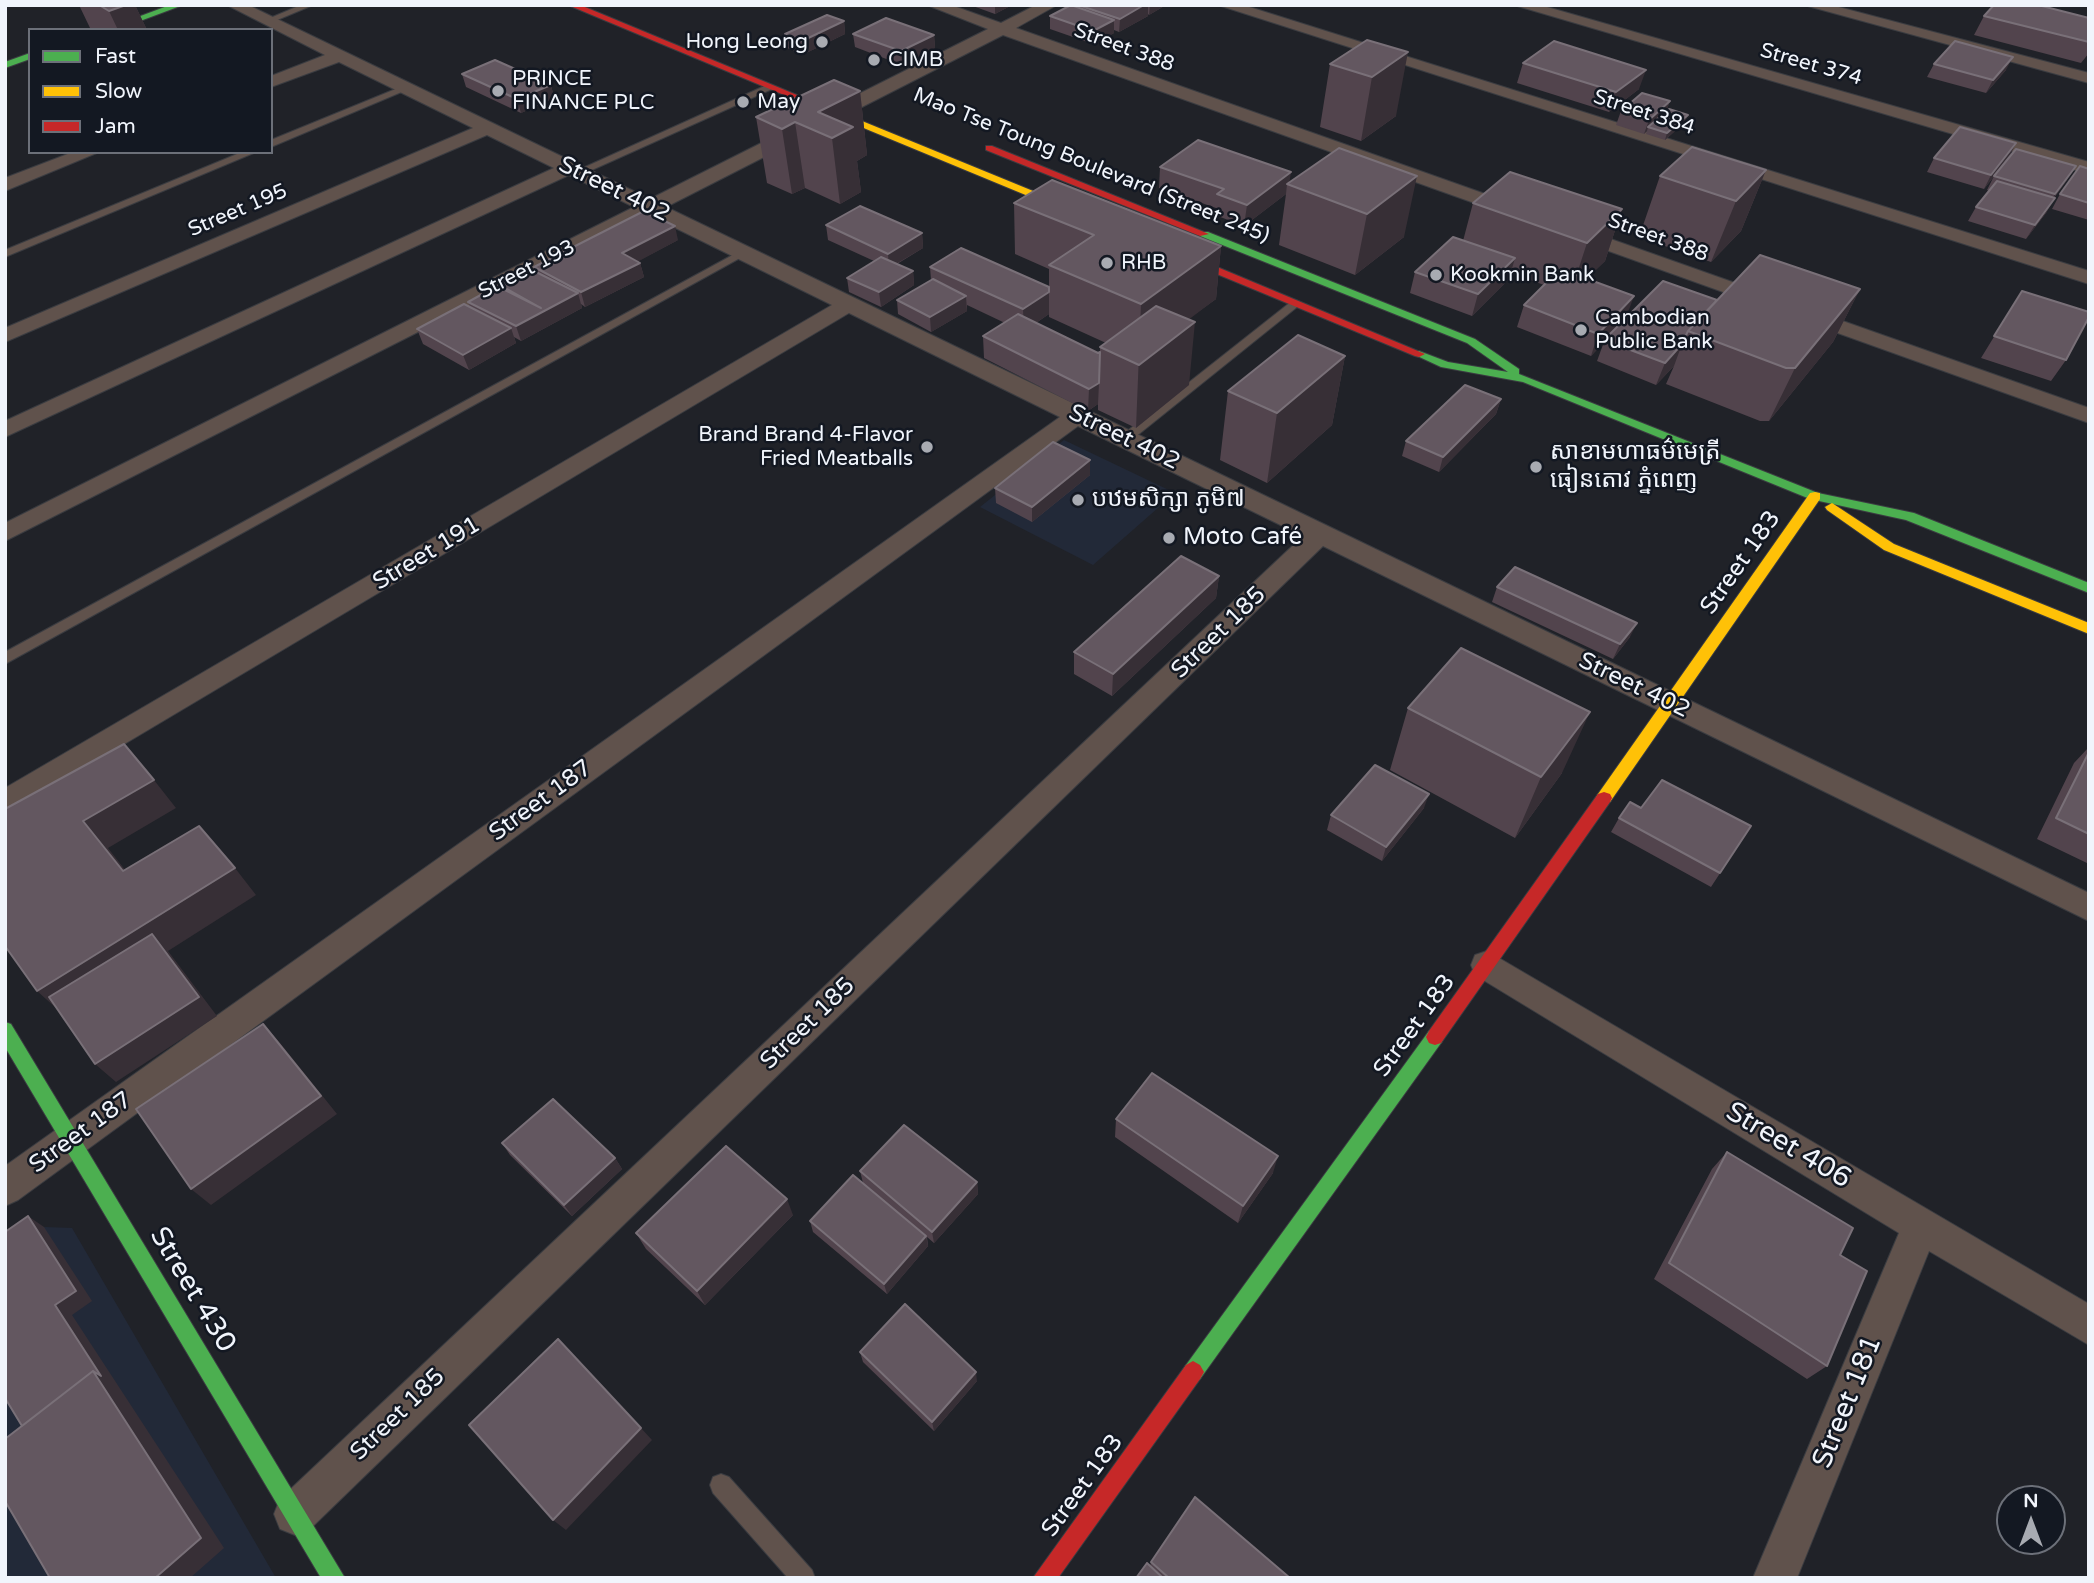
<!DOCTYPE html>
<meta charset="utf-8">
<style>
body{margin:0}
#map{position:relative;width:2094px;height:1583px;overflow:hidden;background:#202228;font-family:"Varela Round",sans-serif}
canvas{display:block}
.frame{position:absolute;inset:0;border:7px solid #f1f5fc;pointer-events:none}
.legend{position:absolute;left:28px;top:28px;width:245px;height:126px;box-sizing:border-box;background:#131822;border:2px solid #6c7079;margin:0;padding:9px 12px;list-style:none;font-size:21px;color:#f1f5fc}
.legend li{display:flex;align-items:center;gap:14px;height:35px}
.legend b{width:35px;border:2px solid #6c7079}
.north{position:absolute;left:1996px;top:1485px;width:70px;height:70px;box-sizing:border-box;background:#131822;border:2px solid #6c7079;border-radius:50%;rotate:0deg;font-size:19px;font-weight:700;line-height:28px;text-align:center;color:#f1f5fc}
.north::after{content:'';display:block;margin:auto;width:24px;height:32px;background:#a8abb2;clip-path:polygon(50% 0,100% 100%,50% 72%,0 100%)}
</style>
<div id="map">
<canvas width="2094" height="1583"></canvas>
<div class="frame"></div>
<ul class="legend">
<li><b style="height:9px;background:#4caf50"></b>Fast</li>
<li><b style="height:9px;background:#ffc107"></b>Slow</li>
<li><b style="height:9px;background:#c62828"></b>Jam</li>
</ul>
<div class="north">N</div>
</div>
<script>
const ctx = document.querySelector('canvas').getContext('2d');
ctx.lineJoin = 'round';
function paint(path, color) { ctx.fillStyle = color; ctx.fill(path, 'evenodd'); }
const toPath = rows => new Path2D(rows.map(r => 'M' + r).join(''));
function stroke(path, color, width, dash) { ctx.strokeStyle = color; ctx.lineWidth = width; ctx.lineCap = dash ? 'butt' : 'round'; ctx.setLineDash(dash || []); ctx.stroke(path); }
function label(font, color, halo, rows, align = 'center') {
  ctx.font = font + ' "Varela Round","Noto Sans Khmer",sans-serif'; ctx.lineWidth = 5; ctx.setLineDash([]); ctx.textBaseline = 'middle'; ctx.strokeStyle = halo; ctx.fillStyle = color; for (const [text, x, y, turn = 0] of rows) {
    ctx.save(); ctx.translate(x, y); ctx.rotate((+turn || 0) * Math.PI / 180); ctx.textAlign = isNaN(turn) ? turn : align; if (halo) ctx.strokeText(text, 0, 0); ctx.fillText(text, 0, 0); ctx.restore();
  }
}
paint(toPath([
 [1064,440,1175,493,1093,565,980,507],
 [44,1227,72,1228,276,1578,5,1578,5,1255]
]), '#222938');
const lane = toPath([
 [301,5,313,5,270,23,263,21,301,5],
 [769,84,774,87,772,89,583,174,574,172,769,84],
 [403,86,411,88,271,147,271,140,403,86],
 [242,152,256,152,5,257,5,250,242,152],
 [740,251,749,253,5,664,5,652,740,251],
 [1292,301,1302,303,1129,442,1121,442,1121,436,1292,301],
 [721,1474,729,1477,812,1570,815,1578,788,1578,713,1493,710,1485,713,1477,721,1474]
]);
const street = toPath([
 [227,5,248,5,650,199,988,29,927,5,951,5,1001,23,1036,5,1057,5,1016,28,1522,207,1525,211,1522,215,1508,215,1003,35,666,207,2089,893,2089,921,1323,546,310,1529,295,1535,280,1529,274,1514,280,1499,1303,536,1078,426,18,1200,5,1206,5,1166,1060,417,849,313,5,815,5,788,832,305,649,215,5,541,5,523,634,207,569,175,5,437,5,421,554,168,487,135,5,342,5,328,473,128,339,62,271,87,271,76,325,55,227,5],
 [1218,5,1243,5,2089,271,2089,284,1218,5],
 [1514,5,1540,5,2089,162,2089,174,1514,5],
 [1804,5,1831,5,2089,73,2089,83,1804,5],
 [73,152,99,152,5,191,5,178,73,152],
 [1571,225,2089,408,2089,423,1564,235,1561,231,1564,227,1571,225],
 [1487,951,2089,1304,2089,1345,1929,1251,1797,1578,1753,1578,1899,1233,1475,975,1471,965,1475,955,1487,951]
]);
const fast = toPath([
 [170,5,183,5,116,30,103,30,170,5],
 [30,53,30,59,5,68,5,62,30,53],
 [1200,232,1208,232,1475,339,1519,369,1519,374,1818,493,1914,513,2089,583,2089,593,1906,520,1810,499,1523,382,1441,367,1413,354,1419,351,1448,362,1508,372,1467,343,1200,236,1200,232],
 [5,1022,11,1024,345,1578,321,1578,5,1047,5,1022],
 [1435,1029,1441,1031,1444,1037,1441,1043,1200,1379,1193,1383,1186,1379,1182,1372,1186,1365,1429,1031,1435,1029]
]);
const slow = toPath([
 [840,112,1082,211,1083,213,1074,215,837,117,837,113,840,112],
 [1815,492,1820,493,1820,499,1610,802,1598,802,1596,798,1598,794,1810,493,1815,492],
 [1832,503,1894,544,2089,623,2089,634,1884,550,1827,510,1825,507,1832,503]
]);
const jam = toPath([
 [568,5,580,5,845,115,837,117,568,5],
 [986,146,992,146,1209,234,1200,236,986,150,986,146],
 [1166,249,1174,249,1425,354,1419,357,1415,356,1166,253,1166,249],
 [1604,792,1610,794,1612,798,1610,802,1441,1043,1435,1045,1429,1043,1426,1037,1429,1031,1598,794,1604,792],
 [1193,1361,1200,1365,1204,1372,1200,1379,1058,1578,1033,1578,1186,1365,1193,1361]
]);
stroke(lane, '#3a3c41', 2);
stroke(street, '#3a3c41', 2);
stroke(fast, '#3a3c41', 2);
stroke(slow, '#3a3c41', 2);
stroke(jam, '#3a3c41', 2);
paint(lane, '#60524c');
paint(street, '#60524c');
paint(fast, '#4caf50');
paint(slow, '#ffc107');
paint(jam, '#c62828');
paint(toPath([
 [79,5,135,5,147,30,91,30],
 [970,5,1012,5,995,14],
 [1067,5,1166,5,1149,15,1148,14,1148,16,1119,32,1114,30,1114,33,1093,44,1050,29,1050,16,1067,7],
 [1984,16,2089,18,2089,53,2081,63,1974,35],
 [844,21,845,34,804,54,787,48,785,34],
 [853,34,934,35,935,48,902,65,855,47],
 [1367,40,1396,116,1361,141,1320,127,1330,64],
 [1523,63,1639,89,1609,112,1517,83],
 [1934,64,2006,70,1986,93,1927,77],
 [462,74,551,85,554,98,521,113,466,87],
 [860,91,867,155,857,161,861,192,840,204,805,188,792,194,767,183,756,117],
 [1670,101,1666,111,1685,122,1665,140,1646,134,1647,131,1644,134,1616,125,1621,111],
 [2016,143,2009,157,1984,189,1927,172,1934,158],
 [1339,148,1404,237,1355,275,1279,245,1286,194,1244,226,1215,215,1216,208,1159,188,1160,167,1290,182],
 [2089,169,2089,220,2052,209,2060,194],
 [1766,170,1741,231,1711,262,1639,237,1660,176],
 [1994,176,2067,180,2054,198,2046,213,2026,239,1968,221,1976,207,1989,191,1987,190],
 [1014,203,1221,246,1216,299,1188,319,1189,385,1136,428,1098,410,1098,404,1088,411,984,358,983,336,1005,323,967,305,967,311,931,332,898,314,897,300,931,280,930,267,1049,287,1049,269,1015,254],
 [1049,314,1049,317,1106,343,1100,347,1100,352,1098,353,1036,323],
 [1473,203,1622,209,1605,261,1586,279,1626,318,1717,300,1860,289,1833,342,1769,421,1760,421,1666,384,1674,366,1656,385,1597,361,1604,342,1591,356,1517,327,1524,305,1544,285,1511,273,1509,279,1472,316,1410,293,1415,272,1463,241],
 [826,225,922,233,923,248,897,264,913,271,914,285,881,307,849,292,847,278,874,261,828,240],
 [678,240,638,261,640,263,644,277,585,307,581,304,582,308,521,341,514,337,516,343,469,370,423,344,417,329,470,307,468,302,501,288,500,285,536,272,534,267],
 [2022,291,2066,360,2051,381,1981,358],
 [1345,356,1332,425,1267,483,1220,460,1228,391],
 [1501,399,1496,414,1439,472,1402,456,1406,441],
 [1090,460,1090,475,1032,522,996,503,995,488],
 [1219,576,1216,598,1112,696,1074,674,1074,652],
 [1497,587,1630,637,1613,659,1492,602],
 [1408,708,1562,773,1515,838,1390,770],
 [2089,747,2089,864,2037,839,2074,763],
 [1424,808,1382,861,1327,830,1331,815],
 [1641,808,1751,826,1711,887,1611,832,1619,818],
 [1116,1119,1273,1173,1238,1223,1115,1137],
 [502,1143,615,1158,622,1169,572,1216,510,1155],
 [1727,1152,1840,1255,1827,1366,1807,1379,1654,1279,1712,1169],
 [860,1171,977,1182,978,1194,934,1243,927,1237,928,1246,887,1294,813,1232,810,1221,863,1183],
 [793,1215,705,1305,646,1249,636,1233],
 [860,1352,977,1381,934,1431,863,1362],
 [1151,1562,1290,1578,1136,1578,1150,1566]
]), '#52444d');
paint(toPath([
 [126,5,135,5,147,30,118,30,109,11],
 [995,5,1012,5,995,14],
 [1144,5,1148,5,1148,16,1119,32,1120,19],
 [1150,5,1166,5,1149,15],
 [1114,20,1114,33,1093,44,1093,31],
 [844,21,845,34,804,54,802,41],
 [934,35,935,48,902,65,901,51],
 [1408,52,1396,116,1361,141,1372,77],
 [2013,57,2006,70,1986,93,1993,80],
 [1646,70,1639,89,1609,112,1616,92],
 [551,85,554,98,521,113,517,99],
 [860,91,867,155,857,161,861,192,840,204,832,138,818,112],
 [1670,101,1665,115,1648,127,1647,131,1644,134,1649,120],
 [1688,115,1685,122,1665,140,1667,133],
 [795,122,805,188,792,194,782,129],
 [2016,143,2009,157,1984,189,1991,175],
 [2076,166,2067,180,2046,208,2055,194],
 [1766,170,1741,231,1711,262,1736,201],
 [1291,172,1289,185,1287,184,1286,194,1244,226,1247,205],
 [1417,176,1404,237,1355,275,1367,214],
 [2055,198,2046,213,2026,239,2035,225],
 [1622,209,1605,261,1570,295,1587,243],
 [675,226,678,240,626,268,622,253],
 [922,233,923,248,889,268,888,254],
 [1221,246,1216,299,1143,354,1195,322,1189,385,1136,428,1141,304],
 [1515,258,1509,279,1472,316,1478,294],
 [640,263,644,277,585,307,581,292],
 [913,271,914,285,881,307,879,292],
 [1860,289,1833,342,1769,421,1795,368],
 [1049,292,1049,314,1024,331,1023,309],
 [578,293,582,308,521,341,516,326],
 [966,296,967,311,931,332,930,317],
 [1634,296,1626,318,1591,356,1598,334],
 [511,328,516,343,469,370,463,355],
 [1682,344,1674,366,1656,385,1665,363],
 [1345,356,1332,425,1267,483,1277,413],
 [1099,383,1098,404,1088,411,1089,389],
 [1501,399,1496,414,1439,472,1443,457],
 [1090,460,1090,475,1032,522,1032,507],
 [1219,576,1216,598,1112,696,1113,674],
 [1637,623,1630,637,1613,659,1620,644],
 [1590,712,1562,773,1515,838,1541,777],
 [154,780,176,808,108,848,147,898,123,871,83,821],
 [1429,794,1424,808,1382,861,1386,847],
 [235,868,256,895,168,951,217,1016,116,1082,95,1064,65,1016,37,991],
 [263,1024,280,1043,337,1114,211,1205,191,1189],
 [1278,1156,1273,1173,1238,1223,1243,1206],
 [615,1158,622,1169,572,1216,564,1205],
 [977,1182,978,1194,934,1243,932,1232],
 [787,1199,793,1215,705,1305,697,1291],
 [28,1216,44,1227,92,1301,72,1315,224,1548,190,1578,155,1578,44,1441,55,1305],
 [926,1236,928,1246,887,1294,884,1284],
 [976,1372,977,1381,934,1431,932,1422],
 [641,1428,652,1440,566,1530,553,1520]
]), '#372f36');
const building = toPath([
 [99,5,126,5,109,11,99,5],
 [1071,5,1114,20,1093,31,1050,16,1071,5],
 [1078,5,1144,5,1120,19,1078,5],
 [1994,5,2038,5,2089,18,2089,42,1984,16,1994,5],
 [827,15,844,21,802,41,785,34,827,15],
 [886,18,934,35,901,51,853,34,886,18],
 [1367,40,1408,52,1372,77,1330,64,1367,40],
 [1554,41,1646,70,1616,92,1523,63,1554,41],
 [1955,41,2013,57,1993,80,1934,64,1955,41],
 [495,60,551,85,517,99,462,74,495,60],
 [834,80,860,91,818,112,853,127,832,138,795,122,782,129,756,117,834,80],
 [1642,93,1670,101,1649,120,1621,111,1642,93],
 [1669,109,1688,115,1667,133,1648,127,1669,109],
 [1960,127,2016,143,1991,175,1934,158,1960,127],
 [1198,140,1291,172,1247,205,1217,194,1224,189,1160,167,1198,140],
 [1692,147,1766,170,1736,201,1660,176,1692,147],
 [1339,148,1417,176,1367,214,1287,184,1339,148],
 [2016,149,2076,166,2055,194,1994,176,2016,149],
 [2080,166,2089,169,2089,203,2060,194,2080,166],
 [1510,172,1622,209,1587,243,1473,203,1510,172],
 [1052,180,1221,246,1141,304,1049,265,1094,235,1014,203,1052,180],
 [1997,181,2055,198,2035,225,1976,207,1997,181],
 [860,206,922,233,888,254,826,225,860,206],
 [644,211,675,226,622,253,640,263,581,292,534,267,644,211],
 [1453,237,1515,258,1478,294,1415,272,1453,237],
 [961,248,1049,287,1049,292,1023,309,930,267,961,248],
 [1760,255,1860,289,1795,368,1786,368,1688,331,1760,255],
 [881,257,913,271,879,292,847,278,881,257],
 [530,269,578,293,516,326,468,302,497,286,541,308,500,285,530,269],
 [1560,269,1634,296,1598,334,1524,305,1560,269],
 [933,279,966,296,930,317,897,300,933,279],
 [1663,281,1717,300,1688,331,1682,344,1665,363,1604,340,1663,281],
 [2022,291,2089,312,2089,317,2066,360,1994,336,2022,291],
 [464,304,511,328,463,355,417,329,464,304],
 [1156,306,1195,322,1139,365,1100,347,1156,306],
 [1018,314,1098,353,1100,352,1099,383,1089,389,983,336,1018,314],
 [1298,335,1345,356,1277,413,1228,391,1298,335],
 [1465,385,1501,399,1443,457,1406,441,1465,385],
 [1053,442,1090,460,1032,507,995,488,1053,442],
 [1181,556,1219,576,1113,674,1074,652,1181,556],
 [1515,567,1637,623,1620,644,1497,587,1515,567],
 [1461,648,1590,712,1541,777,1408,708,1461,648],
 [124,744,154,780,83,821,123,871,199,826,235,868,37,991,5,946,5,809,124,744],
 [2089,752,2089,834,2056,818,2089,752],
 [1375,765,1429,794,1386,847,1331,815,1375,765],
 [1662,780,1751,826,1720,873,1619,818,1630,802,1641,808,1662,780],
 [152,934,199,997,95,1064,49,997,152,934],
 [263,1024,321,1096,191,1189,136,1109,263,1024],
 [1152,1073,1278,1156,1243,1206,1116,1119,1152,1073],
 [553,1099,615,1158,564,1205,502,1143,553,1099],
 [904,1125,977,1182,932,1232,860,1171,904,1125],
 [726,1146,787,1199,697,1291,636,1233,726,1146],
 [1727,1152,1853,1228,1840,1255,1867,1271,1827,1366,1669,1263,1727,1152],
 [853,1175,926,1236,884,1284,810,1221,853,1175],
 [28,1216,76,1291,55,1305,101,1376,93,1371,22,1426,5,1398,5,1232,28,1216],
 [905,1304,976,1372,932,1422,860,1352,905,1304],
 [558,1339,641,1428,553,1520,469,1425,558,1339],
 [93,1371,201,1538,155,1578,50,1578,5,1501,5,1439,93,1371],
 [1195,1497,1290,1578,1169,1578,1151,1562,1195,1497],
 [1147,1563,1163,1578,1136,1578,1147,1563]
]);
paint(building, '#635760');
stroke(building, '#797078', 2);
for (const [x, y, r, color] of [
 [822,42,7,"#a8abb2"],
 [874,60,7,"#a8abb2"],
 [498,91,7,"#a8abb2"],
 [743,102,7,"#a8abb2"],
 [1107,263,7,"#a8abb2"],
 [1436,275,7,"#a8abb2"],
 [1581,330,7,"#a8abb2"],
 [927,447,7,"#a8abb2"],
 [1536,467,7,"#a8abb2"],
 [1078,500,7,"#a8abb2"],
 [1169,538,7,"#a8abb2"]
]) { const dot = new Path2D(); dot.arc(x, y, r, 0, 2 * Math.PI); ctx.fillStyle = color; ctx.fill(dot); stroke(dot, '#131822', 2.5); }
label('21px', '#f1f5fc', '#131822', [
 ["Hong Leong",808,42,"right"],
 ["CIMB",888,60],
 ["PRINCE",512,79],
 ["FINANCE PLC",512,103],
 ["May",757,102],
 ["RHB",1121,263],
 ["Kookmin Bank",1450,275],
 ["Cambodian",1595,318],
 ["Public Bank",1595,342],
 ["Brand Brand 4-Flavor",913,435,"right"],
 ["Fried Meatballs",913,459,"right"]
], 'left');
label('21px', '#f1f5fc', '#131822', [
 ["Street 388",1124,48,20],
 ["Street 374",1811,65,16],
 ["Street 384",1644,113,18],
 ["Mao Tse Toung Boulevard (Street 245)",1091,166,22],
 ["Street 195",238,211,-23],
 ["Street 388",1658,238,20],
 ["Street 193",527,270,-27]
]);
label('24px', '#f1f5fc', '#131822', [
 ["Street 402",614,190,26],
 ["Street 402",1124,438,26],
 ["Street 191",427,554,-31],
 ["Street 183",1741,563,-55],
 ["Street 185",1219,633,-44],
 ["Street 402",1634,686,26],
 ["Street 187",541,801,-36],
 ["Street 185",808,1024,-44],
 ["Street 183",1415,1026,-54],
 ["Street 187",81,1133,-36],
 ["Street 185",398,1415,-44],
 ["Street 183",1083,1486,-54]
]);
label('24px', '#f1f5fc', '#131822', [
 ["សាខាមហាធម៌មេត្រី",1550,453],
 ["ធៀនតោវ ភ្នំពេញ",1550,481],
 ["បឋមសិក្សា ភូមិ៧",1092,500],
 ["Moto Café",1183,538]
], 'left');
label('28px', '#f1f5fc', '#131822', [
 ["Street 406",1788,1146,31],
 ["Street 430",192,1290,59],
 ["Street 181",1848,1402,-68]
]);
</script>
